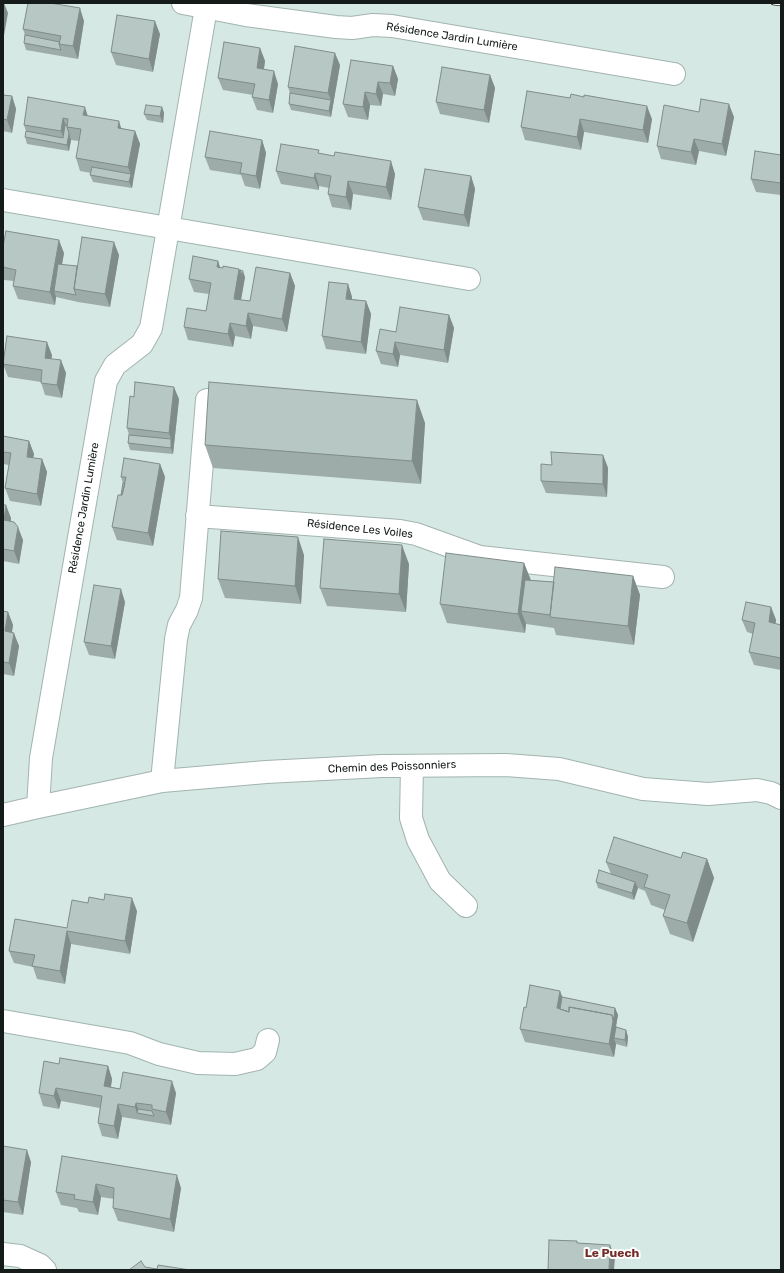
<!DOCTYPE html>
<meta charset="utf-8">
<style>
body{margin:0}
#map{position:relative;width:784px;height:1273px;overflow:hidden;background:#d6e8e3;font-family:Rubik,sans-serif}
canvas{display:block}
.frame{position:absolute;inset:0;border:4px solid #141b19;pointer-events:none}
</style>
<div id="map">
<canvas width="784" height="1273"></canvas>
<div class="frame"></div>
</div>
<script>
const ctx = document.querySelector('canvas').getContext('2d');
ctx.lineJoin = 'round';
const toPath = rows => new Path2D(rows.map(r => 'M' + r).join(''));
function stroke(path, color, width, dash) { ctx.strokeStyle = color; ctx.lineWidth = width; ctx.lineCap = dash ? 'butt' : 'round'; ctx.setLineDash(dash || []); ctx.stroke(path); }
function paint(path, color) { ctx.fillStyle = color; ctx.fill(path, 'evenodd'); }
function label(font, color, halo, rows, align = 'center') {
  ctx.font = font + ' Rubik,sans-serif'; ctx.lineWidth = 4; ctx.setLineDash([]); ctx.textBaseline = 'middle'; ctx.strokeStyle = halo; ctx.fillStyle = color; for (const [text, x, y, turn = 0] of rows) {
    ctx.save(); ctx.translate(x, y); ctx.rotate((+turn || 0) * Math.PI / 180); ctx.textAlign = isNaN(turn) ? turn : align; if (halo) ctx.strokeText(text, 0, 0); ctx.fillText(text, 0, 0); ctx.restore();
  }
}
const street = toPath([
 [183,3,246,15,336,27,352,28,373,25,392,26,674,74],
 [3,200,469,279],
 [197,516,400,531,416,534,480,557,663,577],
 [412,766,411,818,418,840,440,881,466,906],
 [162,781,176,639,179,625,187,610,191,598,207,400],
 [38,807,41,758,106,381,115,365,142,344,151,328,206,8],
 [3,815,38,807,162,781,266,772,382,766,506,765,559,769,643,789,708,794,757,790,771,793,781,798],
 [3,1021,130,1043,159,1054,198,1063,235,1064,257,1059,265,1052,268,1040],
 [3,1254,20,1256,40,1265,45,1270]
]);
stroke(street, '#a2b4af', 24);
stroke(street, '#fff', 22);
const rail = toPath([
 [773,3,781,4]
]);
stroke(rail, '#28302e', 4.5);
stroke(rail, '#fff', 3, [9]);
paint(toPath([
 [84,21,78,59,26,50,24,43,25,35,23,29],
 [160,34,153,72,116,65,111,52],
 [260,48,265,61,264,69,278,84,273,113,257,110,252,97,253,95,223,90,218,78],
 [340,65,331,117,291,110,289,104,290,93,288,87],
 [393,66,398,79,395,96,383,94,381,106,370,105,368,120,348,117,343,104],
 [490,75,495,88,489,123,440,114,436,102],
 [527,91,652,119,648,143,584,132,581,150,525,140,521,127],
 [3,95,12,96,16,109,12,133,3,131],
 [28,97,88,116,121,128,135,131,140,144,132,188,93,182,90,175,91,173,80,171,76,158,79,141,71,140,69,151,27,144,25,137,26,131,24,125],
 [162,107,164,113,163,123,147,120,144,114],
 [699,112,734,117,726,156,699,151,696,165,661,159,657,146],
 [262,140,266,153,260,189,245,186,241,175,210,170,205,157],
 [320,153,395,174,391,200,353,194,351,210,332,207,328,194,329,188,319,186,319,190,281,184,276,171],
 [781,155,781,195,756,192,751,179],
 [471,176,475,189,469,227,423,220,418,207],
 [3,246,64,253,62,265,77,266,119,255,110,307,78,302,56,297,55,305,18,299,13,286,14,281,4,280,3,277],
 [218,261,220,267,245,277,241,300,250,301,290,273,295,286,287,332,253,326,251,339,235,336,233,347,188,340,184,327,206,311,209,294,194,292,189,279],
 [348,284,352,297,352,299,366,301,371,314,366,354,326,349,322,336],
 [449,315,454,328,448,363,400,355,398,367,381,364,376,351,396,332],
 [52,355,51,359,66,373,62,398,45,395,41,382,8,377,3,364],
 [179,399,173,454,130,450,128,443,129,435,127,428],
 [425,423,421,484,213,468,205,445],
 [3,436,29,441,34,454,33,458,42,459,47,472,41,506,10,501,5,488,9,465,3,464],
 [603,455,608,468,607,497,546,493,541,481,552,465],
 [160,464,165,477,153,546,117,540,112,527,121,495,123,483,121,477],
 [3,505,11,518,11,521,23,540,19,564,3,561],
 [304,555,301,604,225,598,218,579],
 [524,563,531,580,554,582,633,576,640,595,634,645,556,635,554,628,526,624,525,633,447,623,440,604],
 [409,564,406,612,327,606,320,588],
 [125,602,115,659,89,655,84,642],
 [771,607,776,620,775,624,781,625,781,670,754,665,749,652,753,634,747,632,742,620],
 [3,611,8,612,13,625,12,632,19,646,14,676,3,674],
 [681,858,707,859,714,878,693,942,670,934,663,916,665,910,651,905,645,891,638,888,634,900,598,888,596,882,611,874,606,862],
 [137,911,130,954,71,944,65,984,37,979,33,967,14,963,9,951,67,928],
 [560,991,562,997,615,1008,618,1015,616,1026,617,1028,626,1030,628,1037,627,1047,616,1044,614,1057,525,1042,520,1029,526,1008],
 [59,1064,108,1066,112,1079,111,1087,120,1089,176,1093,171,1125,122,1117,118,1139,102,1136,98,1123,100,1108,61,1101,59,1109,43,1106,39,1093],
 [3,1146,31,1162,23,1215,3,1212],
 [62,1156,181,1188,174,1232,118,1221,113,1208,114,1199,101,1197,98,1215,79,1212,77,1208,61,1205,56,1192]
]), '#9daca9');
paint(toPath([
 [3,3,4,3,8,13,3,41],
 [80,8,84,21,78,59,73,46],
 [155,21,160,34,153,72,149,59],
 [260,48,265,61,262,81,257,68],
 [335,53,340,65,331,117,329,111,331,100,328,93],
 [393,66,398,79,395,96,390,83],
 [274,71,278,84,273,113,269,100],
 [490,75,495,88,489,123,484,110],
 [378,82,383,94,381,106,376,94],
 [365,92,370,105,368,120,363,107],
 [12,96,16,109,12,133,7,120],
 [729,104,734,117,726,156,722,144],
 [647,106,652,119,648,143,643,130],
 [85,107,89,120,83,115],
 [162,107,164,113,163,123,160,116],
 [63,118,68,131,66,144,61,131],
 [580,119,584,132,581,150,577,137],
 [119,121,123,134,118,128],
 [135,131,140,144,133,180,128,167],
 [69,133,71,140,69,151,67,145],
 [694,139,699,151,696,165,691,152],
 [262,140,266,153,260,189,256,176],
 [391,161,395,174,391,200,386,187],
 [315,173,319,186,319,190,314,178],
 [131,174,133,180,132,188,129,182],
 [471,176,475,189,469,227,464,215],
 [348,181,353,194,351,210,346,197],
 [59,240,64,253,57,291,54,291,56,297,55,305,50,292],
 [114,242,119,255,110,307,105,294],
 [218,261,222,274,217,267],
 [239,269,242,275,243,271,245,277,239,311,234,299],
 [290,273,295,286,287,332,282,319],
 [348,284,352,297,350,311,346,299],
 [366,301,371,314,366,354,361,342],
 [248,313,253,326,251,339,246,326],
 [449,315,454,328,448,363,444,350],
 [230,323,235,336,233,347,228,334],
 [47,342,52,355,50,371,45,358],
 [395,342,400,355,398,367,393,354],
 [61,360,66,373,62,398,57,385],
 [174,387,179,399,173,454,171,448,171,439,169,433],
 [417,400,425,423,421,484,412,461],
 [29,441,34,454,31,469,27,457],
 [603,455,608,468,607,497,603,484],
 [42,459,47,472,41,506,37,494],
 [160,464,165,477,153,546,148,533],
 [6,505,11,518,9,533,4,520],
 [18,527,23,540,19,564,14,551],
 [298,537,304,555,301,604,295,586],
 [402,545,409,564,406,612,399,594],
 [524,563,531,581,521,611,526,624,525,633,518,614],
 [633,576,640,595,634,645,628,626],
 [121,589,125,602,115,659,111,646],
 [771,607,776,620,774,635,769,622],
 [8,612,13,625,10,644,5,631],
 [14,633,19,646,14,676,9,663],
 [707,859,714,878,693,942,687,923],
 [635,882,638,888,634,900,632,893],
 [132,898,137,911,130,954,125,941],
 [67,931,71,944,65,984,60,971],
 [560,991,565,1004,563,1016,557,1008],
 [615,1008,618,1015,616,1026,617,1028,614,1038,616,1044,614,1057,609,1044,612,1015],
 [626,1030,628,1037,627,1047,625,1040],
 [108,1066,112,1079,109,1099,104,1086],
 [172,1081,176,1093,171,1125,166,1112],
 [56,1088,61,1101,59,1109,54,1096],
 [136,1103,140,1113,137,1113,135,1107],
 [118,1104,122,1117,118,1139,114,1126],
 [27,1150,31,1162,23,1215,18,1202],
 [177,1175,181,1188,174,1232,170,1219],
 [96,1184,101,1197,98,1215,93,1202],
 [610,1245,615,1257,614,1270,609,1270]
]), '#808c89');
const building = toPath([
 [28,3,50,3,80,8,73,46,59,44,61,36,23,29,28,3],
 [117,15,155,21,149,59,111,52,117,15],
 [25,35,60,42,59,44,61,50,24,43,25,35],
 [224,42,260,48,257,68,274,71,269,100,252,97,255,84,218,78,224,42],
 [295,46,335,53,328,93,288,87,295,46],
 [351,60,393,66,390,83,378,82,376,94,365,92,363,107,343,104,351,60],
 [442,67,490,75,484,110,436,102,442,67],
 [527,91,570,98,571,94,584,97,584,95,647,106,643,130,580,119,577,137,521,127,527,91],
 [290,93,331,100,329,111,289,104,290,93],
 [3,95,12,96,7,120,3,119,3,95],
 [28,97,85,107,83,115,119,121,118,128,135,131,128,167,76,158,81,129,67,127,68,119,63,118,61,131,24,125,28,97],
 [701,99,729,104,722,144,694,139,691,152,657,146,664,105,699,112,701,99],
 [146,105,162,107,160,116,144,114,146,105],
 [65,125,67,125,67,127,69,133,67,145,25,137,26,131,63,138,65,125],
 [210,131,262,140,256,176,240,173,242,163,205,157,210,131],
 [281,144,319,150,318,153,334,156,335,152,391,161,386,187,348,181,346,197,328,194,331,176,315,173,314,178,276,171,281,144],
 [755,151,781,155,781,183,751,179,755,151],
 [92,167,131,174,129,182,90,175,92,167],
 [425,169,471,176,464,215,418,207,425,169],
 [6,231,59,240,50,292,13,286,16,270,3,267,3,246,6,231],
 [82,237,114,242,105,294,74,289,82,237],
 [193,256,218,261,217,267,223,268,223,266,239,269,234,299,250,301,256,267,290,273,282,319,248,313,246,326,230,323,228,334,184,327,187,308,206,311,211,283,189,279,193,256],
 [58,264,77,266,74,289,76,295,54,291,58,264],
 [240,270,243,271,242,275,240,270],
 [329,282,348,284,346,299,366,301,361,342,322,336,329,282],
 [400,307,449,315,444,350,395,342,393,354,376,351,380,329,396,332,400,307],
 [7,336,47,342,45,358,61,360,57,385,41,383,42,370,3,364,7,336],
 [135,382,174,387,169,433,127,428,130,396,134,397,135,382],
 [209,382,417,400,412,461,205,445,209,382],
 [129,435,171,439,171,448,128,443,129,435],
 [3,436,29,441,27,457,42,459,37,494,5,488,11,453,3,452,3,436],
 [551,452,603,455,603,484,541,481,541,464,552,465,551,452],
 [124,458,160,464,148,533,112,527,118,495,122,495,126,477,121,477,124,458],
 [123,483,125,483,122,495,121,495,123,483],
 [3,505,6,505,4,520,14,522,18,527,14,551,3,549,3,505],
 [221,531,298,537,295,586,218,579,221,531],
 [324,539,402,545,399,594,320,588,324,539],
 [446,553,524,563,518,614,440,604,446,553],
 [555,567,633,576,628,626,550,617,555,567],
 [525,580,554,582,550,615,521,611,525,580],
 [94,585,121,589,111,646,84,642,94,585],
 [746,602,771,607,769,622,781,625,781,658,749,652,755,623,742,620,746,602],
 [3,611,8,612,5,631,14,633,9,663,3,662,3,611],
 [614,837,681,858,683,852,707,859,687,923,663,916,670,895,644,887,648,875,606,862,614,837],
 [599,870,635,882,632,893,596,882,599,870],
 [105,894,132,898,125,941,67,931,60,971,32,966,35,955,9,951,15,919,67,928,72,900,88,903,89,897,104,900,105,894],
 [530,985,560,991,557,1008,569,1012,569,1007,612,1015,613,1021,609,1044,520,1029,524,1007,526,1008,530,985],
 [562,997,615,1008,614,1019,612,1015,569,1007,569,1012,560,1009,562,997],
 [616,1027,626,1030,625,1040,614,1038,616,1027],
 [60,1058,108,1066,104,1086,120,1089,123,1072,172,1081,166,1112,152,1109,152,1105,136,1103,135,1107,118,1104,114,1126,98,1123,102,1096,56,1088,54,1096,39,1093,44,1061,59,1064,60,1058],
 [138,1109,152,1111,154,1116,137,1113,138,1109],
 [3,1146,27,1150,18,1202,3,1200,3,1146],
 [62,1156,177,1175,170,1219,113,1208,114,1188,96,1184,93,1202,74,1199,75,1195,56,1192,62,1156],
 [549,1240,577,1241,577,1243,610,1245,609,1270,548,1270,549,1240],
 [141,1261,145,1267,157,1269,158,1265,190,1270,129,1270,141,1261]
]);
paint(building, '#b7c8c4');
stroke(building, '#808c89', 1);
label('11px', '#141b19', '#fff', [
 ["Résidence Jardin Lumière",452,37,9],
 ["Résidence Jardin Lumière",84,508,-80],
 ["Résidence Les Voiles",360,529,6],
 ["Chemin des Poissonniers",392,767,-2]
]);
label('bold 12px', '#722c28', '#fff', [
 ["Le Puech",612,1254]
]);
</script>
